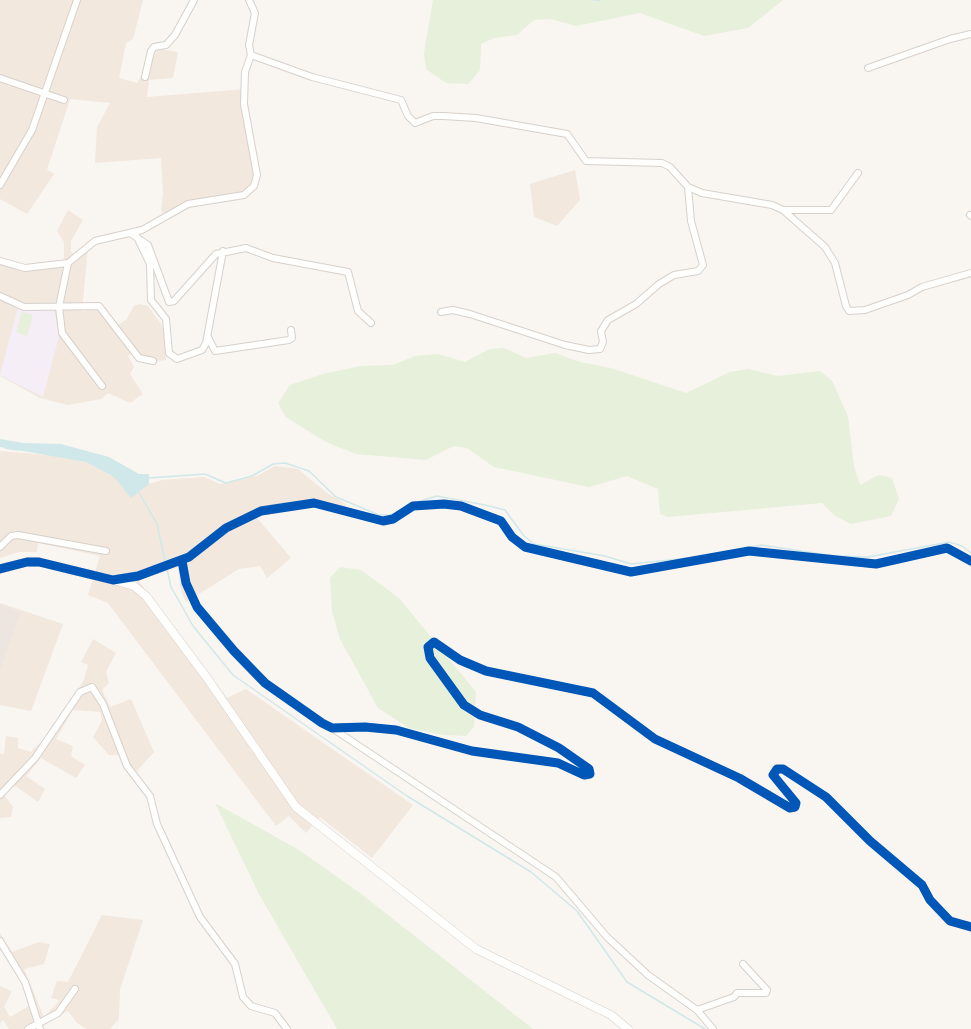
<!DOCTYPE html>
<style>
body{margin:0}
canvas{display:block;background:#f9f5f0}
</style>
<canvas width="971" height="1029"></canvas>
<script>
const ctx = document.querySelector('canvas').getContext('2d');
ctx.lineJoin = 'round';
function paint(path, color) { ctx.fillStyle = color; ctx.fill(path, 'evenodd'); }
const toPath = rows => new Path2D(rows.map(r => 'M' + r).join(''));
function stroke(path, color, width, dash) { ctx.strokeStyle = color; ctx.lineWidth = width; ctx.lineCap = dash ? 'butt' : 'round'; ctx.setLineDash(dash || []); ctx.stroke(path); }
paint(toPath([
 [0,0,143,0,133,39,126,43,119,78,137,83,158,49,178,52,173,78,149,80,147,97,246,89,247,124,259,174,257,189,239,200,192,207,166,215,161,211,163,194,161,158,95,163,97,127,110,103,70,99,47,170,54,174,27,214,0,199],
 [575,170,580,200,557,226,534,217,530,184],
 [68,210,83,220,71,241,71,251,76,258,88,248,82,311,98,309,117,326,127,319,134,306,140,304,148,306,164,328,166,360,146,363,132,352,128,356,134,367,130,374,143,394,130,403,108,393,101,399,68,405,40,398,0,376,0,265,15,269,60,266,64,257,64,242,57,231],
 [0,451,58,456,86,462,114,477,149,484,162,480,204,477,220,484,257,476,275,466,298,469,327,493,346,504,343,512,313,506,282,504,263,506,252,512,291,558,267,578,260,566,239,569,186,602,181,591,178,567,138,580,227,698,246,689,413,805,372,858,320,817,306,833,289,816,276,826,108,603,88,595,100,556,38,543,37,552,19,552,0,558],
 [0,603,63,624,31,711,0,705],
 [93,639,116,653,106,672,109,683,102,690,110,707,131,699,154,752,134,774,120,755,109,755,93,737,102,720,100,712,73,710,56,739,73,746,71,756,85,765,76,778,41,758,26,776,45,789,38,802,14,785,4,795,13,807,11,817,0,818,0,754,4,754,6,736,18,738,18,748,31,752,51,732,84,680,88,665,81,662],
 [102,915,143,920,120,989,119,1019,110,1029,87,1029,77,1023,68,1011,34,1029,9,1029,3,1020,0,1023,0,986,12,991,4,1007,10,1017,29,1006,22,984,2,950,0,951,0,933,12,952,39,942,50,944,44,964,24,969,44,1017,60,1000,51,998,57,981,68,982]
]), '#f2e8de');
paint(toPath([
 [0,604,20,613,0,670]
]), '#ede5e0');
paint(toPath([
 [18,307,54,309,59,336,43,397,0,375]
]), '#f6eef6');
paint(toPath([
 [433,0,783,0,748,28,704,36,640,13,576,26,551,19,534,20,517,35,494,38,481,44,480,70,468,84,446,83,426,69,424,53],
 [22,312,33,315,27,336,16,332],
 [504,348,526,358,555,353,580,362,611,368,686,393,730,372,748,369,778,376,820,371,832,381,848,416,854,466,860,485,879,475,892,478,899,499,891,516,851,524,835,516,822,503,668,517,660,514,658,489,627,476,589,487,494,467,467,448,454,446,426,460,356,454,326,442,286,417,278,403,290,385,323,374,361,366,393,365,415,356,438,354,465,362,490,349],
 [340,567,361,570,399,598,476,692,474,727,466,736,443,735,409,728,378,708,340,639,332,611,330,578],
 [215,803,299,850,360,893,533,1029,337,1029,259,894]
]), '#e7f0db');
paint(toPath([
 [0,439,23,443,61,444,109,457,139,474,149,474,149,484,131,498,114,477,86,462,0,447]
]), '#d0e8ea');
stroke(toPath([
 [594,0,600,0],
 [5,448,18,450],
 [149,478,205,474,226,483,252,476,273,464,285,463,309,471,336,497,379,515,391,515,407,506],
 [138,491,157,524,165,561],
 [414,503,437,496,485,505,505,510,524,536,534,544,605,556,631,564,706,556],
 [726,552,761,545,835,556,868,557,949,542,962,546,971,553],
 [167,569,171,587,193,626,233,675,407,796,531,872,577,911,627,982,705,1029]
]), '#d0e8ea', 1.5);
const minor = toPath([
 [249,0,255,13,249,45,251,55,312,77,401,100,408,116,415,123,433,116,443,116,476,118,567,134,586,161,662,163,670,167,688,187,702,193,772,205,783,210,825,247,835,263,846,306,849,311,865,310,908,295,922,287,971,273],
 [868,68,950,39,971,34],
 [145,77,151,51,154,47,166,45,175,35,194,0],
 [0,78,64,100],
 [0,185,32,130,77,0],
 [784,210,831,210,858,173],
 [970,215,971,216],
 [130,233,148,245,169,302,174,301,216,254,246,248,273,258,348,272,358,311,371,323],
 [137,237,150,264,151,300,166,319,169,353,177,359,202,350,206,343,223,251],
 [0,261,25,268,68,263,59,307,62,333,102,386],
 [68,263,95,241,142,230,188,204,244,195,254,186,257,175,244,104,245,72,251,55],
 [0,296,24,307,99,306,139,358,153,361],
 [441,312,453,310,470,314,565,345,589,350,600,349,603,342,601,331,608,320,636,304,659,284,674,275,698,271,703,265,691,221,688,187],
 [208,337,215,351,289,340,292,338,291,330],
 [284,507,314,503,383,521,393,519,413,506,444,504,461,506,501,521,512,537,525,547,631,572,749,551,876,564,947,548,971,561],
 [0,547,11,536,18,535,106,551],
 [182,561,186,583,197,607,234,651,265,683,322,723,332,728,365,727,396,730,472,751,558,763,584,775,590,774,589,769,559,748,518,727,480,715,464,705,430,658,428,647,434,642,460,660,486,671,593,693,655,739,739,778,790,808,795,807,796,803,773,775,777,769,783,769,826,797,870,841,922,885,930,900,950,921,971,927],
 [332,728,556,877,607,937,648,975,697,1010,713,1029],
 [0,795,35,758,80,692,92,687,103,704,127,766,150,796,157,824,200,917,235,964,243,997,251,1006,275,1013,287,1029],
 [0,941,25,982,40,1029],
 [697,1010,734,997,737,993,766,993,767,990,743,964],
 [28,1029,58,1013,75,989]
]);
const tertiary = toPath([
 [0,569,27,562,39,562,113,580,138,576,189,557,226,528,261,511,284,507],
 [113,580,134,586,146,596,207,678,296,807,476,949,611,1015,628,1029]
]);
stroke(minor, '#d7d1cb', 8);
stroke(tertiary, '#d7d1cb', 9);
stroke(minor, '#fefefd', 6);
stroke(tertiary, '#fefefd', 8);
stroke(toPath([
 [182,561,186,583,197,607,234,651,265,683,322,723,332,728,365,727,396,730,472,751,558,763,584,775,590,774,589,769,559,748,518,727,480,715,464,705,430,658,428,647,434,642,460,660,486,671,593,693,655,739,739,778,790,808,795,807,796,803,773,775,777,769,783,769,826,797,870,841,922,885,930,900,950,921,971,927],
 [0,569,27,562,39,562,113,580,138,576,189,557,226,528,261,511,314,503,383,521,393,519,413,506,444,504,461,506,501,521,512,537,525,547,631,572,749,551,876,564,947,548,971,561]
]), '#0057b8', 9);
</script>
